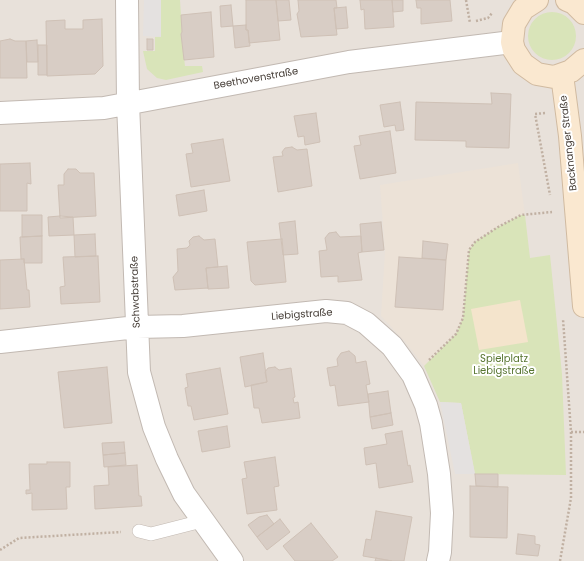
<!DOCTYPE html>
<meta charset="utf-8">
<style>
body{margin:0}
canvas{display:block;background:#f4f0ec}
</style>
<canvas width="584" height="561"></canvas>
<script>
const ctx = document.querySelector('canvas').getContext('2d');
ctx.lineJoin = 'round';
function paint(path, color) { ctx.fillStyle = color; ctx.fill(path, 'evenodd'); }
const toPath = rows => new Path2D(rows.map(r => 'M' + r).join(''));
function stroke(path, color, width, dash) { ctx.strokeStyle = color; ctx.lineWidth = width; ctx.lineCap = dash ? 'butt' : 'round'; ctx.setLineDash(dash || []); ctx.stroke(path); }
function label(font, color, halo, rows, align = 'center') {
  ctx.font = font + ' Poppins,sans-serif'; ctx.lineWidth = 4; ctx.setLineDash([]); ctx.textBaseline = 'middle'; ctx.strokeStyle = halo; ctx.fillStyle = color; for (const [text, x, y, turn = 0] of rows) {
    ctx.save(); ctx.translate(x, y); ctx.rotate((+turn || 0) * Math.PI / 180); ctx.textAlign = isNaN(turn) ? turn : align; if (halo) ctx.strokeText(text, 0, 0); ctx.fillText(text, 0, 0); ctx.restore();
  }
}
paint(toPath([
 [0,0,584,0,584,561,0,561]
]), '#e8e1da');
paint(toPath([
 [518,163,525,215,521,215,498,227,476,241,469,250,463,318,456,334,424,366,407,344,381,316,385,252,380,185]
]), '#ece2d7');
paint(toPath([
 [161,0,183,0,180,0,182,32,181,34,185,66,202,66,203,72,166,80,157,78,147,69,143,51,155,51,155,37,161,36],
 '528 36a24 24 0 1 1 48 0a24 24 0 1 1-48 0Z',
 [521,215,525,215,530,258,550,255,562,374,566,475,475,474,461,403,440,402,424,366,456,334,463,318,469,250,476,241,498,227]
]), '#d9e4b9');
paint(toPath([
 [520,300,528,342,479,350,471,309]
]), '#f4e4cc');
paint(toPath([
 [144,0,161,0,161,37,143,36],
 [440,402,461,403,475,474,455,474]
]), '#e4e1e0');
const building = toPath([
 [246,0,276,0,280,40,249,43,248,30,246,30,246,0],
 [276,0,289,0,291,20,278,21,276,0],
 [298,0,336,0,337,8,334,8,337,35,301,37,297,14,299,11,298,0],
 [360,0,392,0,394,27,365,29,364,9,361,10,360,0],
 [392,0,403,0,403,11,393,12,392,0],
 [416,0,450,0,452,21,421,24,421,8,417,8,416,0],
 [231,5,233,26,221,27,220,6,231,5],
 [346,7,348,28,336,29,334,8,346,7],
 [211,12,214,57,184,60,181,34,182,32,181,15,211,12],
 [102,19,103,66,95,74,47,76,46,21,65,20,65,29,83,29,83,20,102,19],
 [246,25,246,30,248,30,250,46,235,48,233,26,246,25],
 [10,39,15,41,26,41,27,78,0,78,0,41,10,39],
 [147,39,153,39,153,50,147,50,147,39],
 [37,40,38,62,27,62,26,41,37,40],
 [38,45,47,45,47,75,38,75,38,45],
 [491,93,511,94,509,148,466,147,466,141,415,140,416,102,492,104,491,93],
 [400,102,404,130,396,131,395,125,384,127,380,105,400,102],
 [316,113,320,142,305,145,304,136,298,137,294,116,316,113],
 [390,131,396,173,360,179,354,146,361,145,359,136,390,131],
 [223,139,230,181,191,187,186,154,193,153,191,144,223,139],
 [292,147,297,150,307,149,312,186,278,192,273,157,283,156,282,152,285,148,292,147],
 [30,163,31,184,27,183,27,211,0,211,0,164,30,163],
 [68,169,76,169,80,173,94,173,96,216,60,218,58,185,64,185,64,174,68,169],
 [204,190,207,211,179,216,176,195,204,190],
 [22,215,42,215,42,236,22,237,22,215],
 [60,216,73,217,74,235,49,236,48,217,60,216],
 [295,221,298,254,283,255,279,223,295,221],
 [381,222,384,250,362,252,360,224,381,222],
 [336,232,340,237,361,236,362,252,358,253,362,280,338,282,338,276,321,277,319,251,327,250,325,238,329,233,336,232],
 [95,234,96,256,75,257,74,235,95,234],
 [42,236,42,263,24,263,24,259,21,259,20,237,42,236],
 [199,236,204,240,215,239,218,267,206,268,208,288,175,290,173,277,178,271,177,249,187,248,190,245,189,241,193,237,199,236],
 [282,239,286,282,255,285,251,281,247,242,282,239],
 [423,241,448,244,446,260,422,258,423,241],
 [98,256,100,302,61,304,60,287,65,286,63,257,98,256],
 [399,257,446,260,443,310,395,307,399,257],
 [24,259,27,290,29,290,30,307,0,309,0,260,24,259],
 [227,266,229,288,208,289,206,268,227,266],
 [349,351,355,356,356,363,366,361,370,384,366,385,369,402,338,406,335,385,330,386,327,368,338,366,337,359,341,353,349,351],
 [263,353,267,382,245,387,240,357,263,353],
 [107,367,112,423,64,428,58,372,107,367],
 [275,367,279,370,291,368,295,397,293,398,294,403,298,402,300,418,262,423,259,408,254,408,251,385,267,382,265,372,268,368,275,367],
 [220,368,228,414,194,420,191,406,188,406,185,388,188,387,186,374,220,368],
 [388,391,391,413,370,417,368,394,388,391],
 [391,413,393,425,372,429,370,417,391,413],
 [227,426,230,447,202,452,198,431,227,426],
 [402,431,408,466,410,465,413,482,379,488,376,463,366,465,364,448,387,444,385,434,402,431],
 [124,442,125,453,103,455,102,443,124,442],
 [125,453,126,465,104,467,103,455,125,453],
 [275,457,279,486,274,487,277,510,247,514,242,479,247,478,244,462,275,457],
 [47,462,70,462,70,487,66,487,67,509,32,510,32,493,26,494,26,490,30,490,29,464,47,464,47,462],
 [137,465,139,496,141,496,142,506,95,509,94,486,109,485,108,467,137,465],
 [475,474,498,474,498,487,476,486,475,474],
 [470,486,508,487,507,538,470,537,470,486],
 [376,511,412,517,404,561,392,561,363,556,366,539,371,540,376,511],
 [267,515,274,524,257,537,248,525,259,517,267,515],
 [280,519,290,532,267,550,257,537,280,519],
 [311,523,338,557,332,561,295,561,283,546,311,523],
 [518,534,535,536,535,544,540,545,538,556,516,554,518,534],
 [376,558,392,561,375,561,376,558]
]);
paint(building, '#d8cdc5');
stroke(building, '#cfc1b6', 1);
const lane = toPath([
 [139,531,151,534,202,521]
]);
const street = toPath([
 [127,0,128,103,139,372,154,427,167,459,184,494,232,561],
 [0,113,104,108,349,62,512,42],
 [0,342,137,327,183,326,326,311,347,313,366,323,392,346,413,375,426,405,431,423,439,474,442,513,440,552,438,561]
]);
const secondary = toPath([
 [537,0,523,9,514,24,512,42,514,50,523,64,537,74,554,77,571,71,584,60],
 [567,0,574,3,584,13],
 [562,75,570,136,584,306]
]);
stroke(lane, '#c2b9b2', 14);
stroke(street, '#c2b9b2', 24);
stroke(secondary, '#d0baa0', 24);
stroke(toPath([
 [466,0,470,23],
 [476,21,488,18,492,13],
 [545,113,535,114,550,195],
 [429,360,456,334,463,318,469,250,475,242,498,227,521,215,552,212],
 [571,432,584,432],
 [0,550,19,538,121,532],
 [560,561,571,498,571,432,563,319]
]), '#c0b0a2', 2.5, [2, 2]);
stroke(lane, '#fff', 13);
stroke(street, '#fff', 22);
stroke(secondary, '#fae8d0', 22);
label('10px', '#48403a', '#fff', [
 ["Beethovenstraße",256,79,-10],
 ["Backnanger Straße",569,143,-96],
 ["Schwabstraße",136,292,-92],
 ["Liebigstraße",302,315,-4]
]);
label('10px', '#587632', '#fff', [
 ["Spielplatz",504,359],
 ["Liebigstraße",504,371]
]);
</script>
